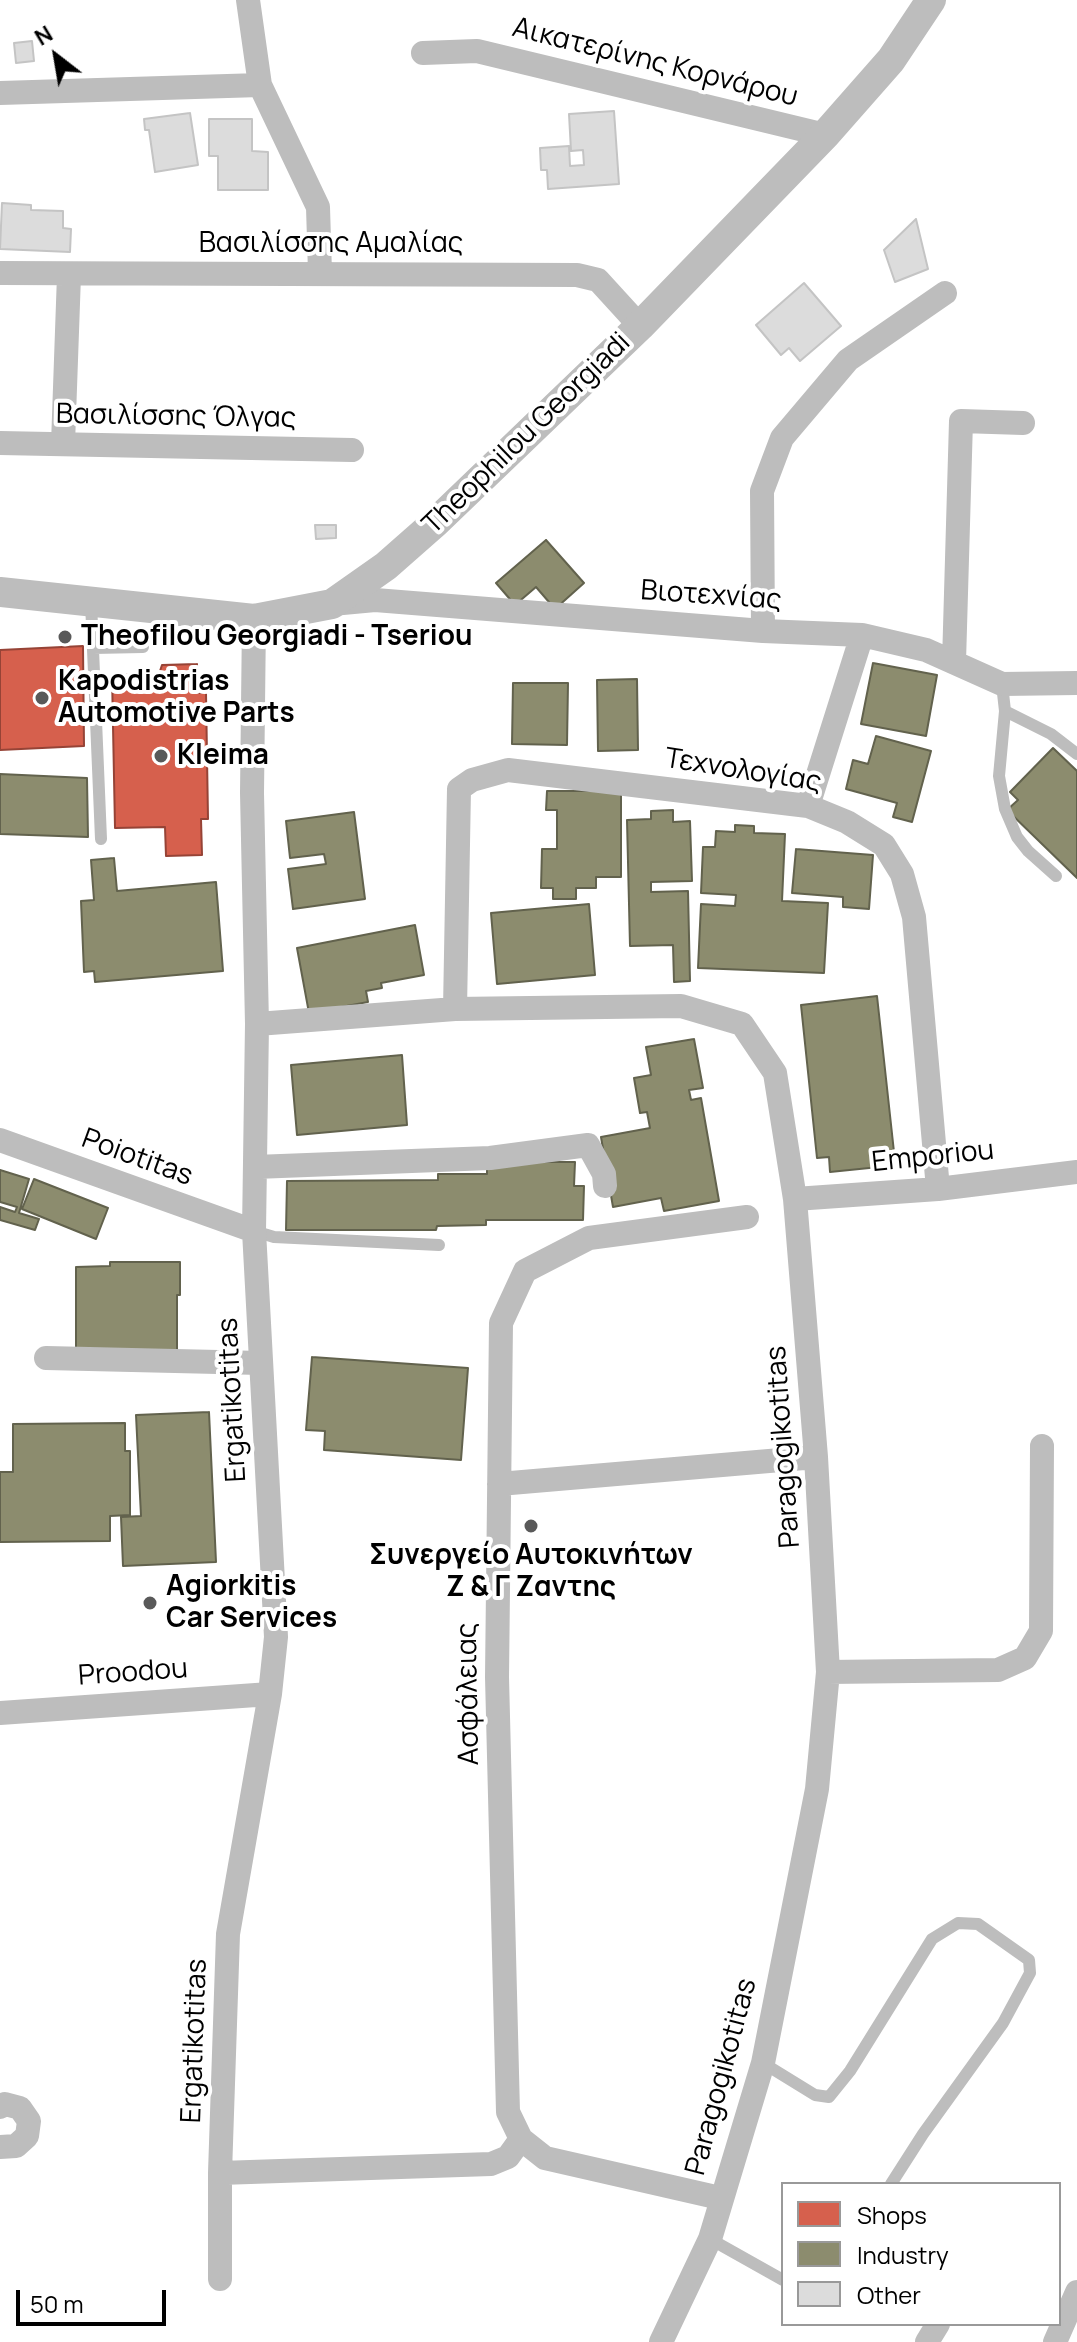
<!DOCTYPE html>
<meta charset="utf-8">
<style>
body{margin:0}
#map{position:relative;width:1077px;height:2342px;overflow:hidden;background:#fff;font-family:Manrope,sans-serif}
canvas{display:block}
.legend{position:absolute;left:781px;top:2182px;width:280px;height:144px;box-sizing:border-box;background:#fff;border:2px solid #999;margin:0;padding:10px 14px;list-style:none;font-size:24px;color:#000}
.legend li{display:flex;align-items:center;gap:16px;height:40px}
.legend b{width:40px;border:2px solid #999}
.north{position:absolute;left:16px;top:16px;width:80px;height:80px;-webkit-text-stroke:6px #fff;paint-order:stroke;rotate:329deg;font-size:22px;font-weight:700;line-height:32px;text-align:center;color:#000}
.north::after{content:'';display:block;margin:auto;width:28px;height:36px;background:#000;clip-path:polygon(50% 0,100% 100%,50% 72%,0 100%)}
.scale{position:absolute;left:16px;top:2290px;width:150px;height:36px;box-sizing:border-box;border:4px solid #000;border-top:0;padding-left:10px;font-size:24px;line-height:28px;white-space:nowrap;color:#000;-webkit-text-stroke:6px #fff;paint-order:stroke}
</style>
<div id="map">
<canvas width="1077" height="2342"></canvas>
<ul class="legend">
<li><b style="height:22px;background:#d6604d"></b>Shops</li>
<li><b style="height:22px;background:#8c8c6e"></b>Industry</li>
<li><b style="height:22px;background:#dcdcdc"></b>Other</li>
</ul>
<div class="north">N</div>
<div class="scale">50 m</div>
</div>
<script>
const ctx = document.querySelector('canvas').getContext('2d');
ctx.lineJoin = 'round';
function paint(path, color) { ctx.fillStyle = color; ctx.fill(path, 'evenodd'); }
const toPath = rows => new Path2D(rows.map(r => 'M' + r).join(''));
function stroke(path, color, width, dash) { ctx.strokeStyle = color; ctx.lineWidth = width; ctx.lineCap = dash ? 'butt' : 'round'; ctx.setLineDash(dash || []); ctx.stroke(path); }
function label(font, color, halo, rows, align = 'center') {
  ctx.font = font + ' Manrope,sans-serif'; ctx.lineWidth = 8; ctx.setLineDash([]); ctx.textBaseline = 'middle'; ctx.strokeStyle = halo; ctx.fillStyle = color; for (const [text, x, y, turn = 0] of rows) {
    ctx.save(); ctx.translate(x, y); ctx.rotate((+turn || 0) * Math.PI / 180); ctx.textAlign = isNaN(turn) ? turn : align; if (halo) ctx.strokeText(text, 0, 0); ctx.fillText(text, 0, 0); ctx.restore();
  }
}
const shops = toPath([
 [83,646,84,746,0,750,0,650,83,646],
 [197,664,198,693,206,693,208,819,201,819,202,855,166,856,165,827,115,828,112,675,159,674,162,665,197,664]
]);
paint(shops, '#d6604d');
stroke(shops, '#964336', 2);
const industry = toPath([
 [546,540,584,583,555,609,536,587,515,605,496,583,546,540],
 [873,663,937,675,926,736,861,724,873,663],
 [637,679,638,750,598,751,597,680,637,679],
 [513,683,568,683,567,745,512,744,513,683],
 [876,736,931,751,912,822,893,817,897,803,846,789,853,760,868,764,876,736],
 [1053,748,1077,771,1077,878,1007,810,1018,800,1010,792,1053,748],
 [0,774,87,778,88,837,0,834,0,774],
 [547,791,621,791,621,877,596,877,596,888,576,888,576,899,553,899,553,888,541,888,542,849,557,849,557,810,546,810,547,791],
 [673,810,673,822,690,821,692,881,651,882,651,892,688,891,690,981,674,982,673,945,630,946,627,820,651,819,651,811,673,810],
 [354,812,365,899,293,909,288,869,326,864,324,854,290,858,286,821,354,812],
 [735,825,754,826,754,833,785,834,782,901,828,903,824,973,698,968,701,904,735,906,736,895,701,893,703,847,715,847,716,831,735,832,735,825],
 [796,849,873,855,869,909,843,907,843,897,792,893,796,849],
 [114,858,117,891,216,882,223,971,95,982,94,971,84,972,81,901,94,900,91,860,114,858],
 [589,904,595,975,497,984,491,913,589,904],
 [415,925,424,975,381,983,382,988,366,991,368,1002,309,1013,297,948,415,925],
 [877,996,894,1152,877,1154,879,1167,830,1172,829,1157,817,1158,801,1005,877,996],
 [694,1039,703,1088,689,1090,691,1100,701,1098,719,1201,664,1211,661,1198,613,1207,601,1137,650,1128,647,1112,640,1113,634,1078,651,1075,646,1047,694,1039],
 [402,1055,407,1125,297,1135,291,1065,402,1055],
 [487,1162,575,1162,574,1186,584,1186,583,1220,486,1220,486,1225,437,1226,436,1230,286,1230,287,1181,438,1180,438,1174,487,1174,487,1162],
 [0,1170,29,1179,19,1213,39,1219,35,1230,0,1220,0,1207,15,1212,17,1207,0,1202,0,1170],
 [34,1179,108,1208,96,1239,22,1209,34,1179],
 [110,1262,180,1262,180,1295,177,1295,177,1354,76,1354,76,1267,110,1266,110,1262],
 [312,1357,468,1368,461,1460,324,1450,325,1431,306,1430,312,1357],
 [209,1412,216,1562,123,1566,121,1517,141,1516,136,1415,209,1412],
 [125,1423,125,1451,130,1451,130,1515,110,1516,110,1541,0,1542,0,1472,13,1472,13,1424,125,1423]
]);
paint(industry, '#8c8c6e');
stroke(industry, '#62624d', 2);
const building = toPath([
 [32,41,34,61,16,63,14,43,32,41],
 [614,111,619,184,548,189,547,170,541,170,540,148,569,146,570,166,584,165,583,150,571,151,569,114,614,111],
 [190,113,198,165,155,172,149,130,145,130,144,119,190,113],
 [209,119,252,119,252,151,268,152,268,190,218,190,218,156,209,156,209,119],
 [2,203,31,205,31,210,63,211,63,228,71,229,70,252,0,249,2,203],
 [916,219,928,269,895,282,884,250,916,219],
 [804,283,841,326,800,361,789,348,781,355,756,325,804,283],
 [315,525,336,525,336,538,316,539,315,525]
]);
paint(building, '#dcdcdc');
stroke(building, '#c4c4c4', 2);
stroke(toPath([
 [91,602,101,839],
 [93,648,143,647],
 [1002,684,1005,711,999,776,1005,809,1017,837,1028,851,1056,876],
 [1005,711,1051,734,1077,754],
 [254,1231,274,1237,439,1245],
 [763,2063,815,2095,829,2097,850,2071,932,1939,958,1923,978,1924,1029,1960,1030,1973,1003,2023,923,2134,891,2184],
 [710,2239,783,2280]
]), '#bdbdbd', 12);
stroke(toPath([
 [248,0,260,85,318,207,320,273],
 [423,53,477,51,825,135],
 [0,93,260,85],
 [0,273,577,275,598,280,640,326],
 [0,443,352,450],
 [63,444,69,275],
 [332,604,375,600,763,631,862,635,926,650,1002,684,1077,683],
 [763,631,762,491,782,438,848,360,945,293],
 [954,662,961,421,1023,423],
 [808,806,862,635],
 [455,1009,459,789,472,780,508,770,808,806,847,822,884,845,902,874,914,917,938,1189],
 [257,1024,455,1009,681,1006,742,1024,775,1073,795,1199,816,1457,828,1672,817,1789,763,2063,710,2239,661,2342],
 [0,1140,254,1231],
 [255,1167,490,1158,588,1145,604,1174,605,1186],
 [795,1199,938,1189,1077,1172],
 [46,1358,261,1363],
 [499,1484,816,1457],
 [828,1672,998,1670,1025,1658,1041,1631,1042,1446],
 [0,1713,270,1694],
 [0,2107,5,2104,20,2108,29,2121,27,2136,16,2146,0,2147],
 [220,2173,491,2164,508,2157,521,2139],
 [720,2198,545,2158,521,2139,508,2112,497,1677,501,1323,525,1271,589,1238,747,1217],
 [220,2279,220,2173,228,1934,270,1694,276,1637,254,1231,257,1024,252,793,254,619],
 [927,2342,938,2324],
 [1055,2342,1077,2292]
]), '#bdbdbd', 24);
stroke(toPath([
 [0,592,254,619,332,604,386,566,436,522,640,326,825,135,891,60,931,0]
]), '#bdbdbd', 30);
for (const [x, y, r, color] of [
 [65,637,8,"#595959"],
 [42,698,8,"#595959"],
 [161,756,8,"#595959"],
 [531,1526,8,"#595959"],
 [150,1603,8,"#595959"]
]) { const dot = new Path2D(); dot.arc(x, y, r, 0, 2 * Math.PI); ctx.fillStyle = color; ctx.fill(dot); stroke(dot, '#fff', 3); }
label('28px', '#000', '#fff', [
 ["Αικατερίνης Κορνάρου",655,63,14],
 ["Βασιλίσσης Αμαλίας",331,244],
 ["Βασιλίσσης Όλγας",176,417,1],
 ["Theophilou Georgiadi",527,434,-44],
 ["Βιοτεχνίας",711,596,4],
 ["Τεχνολογίας",743,771,9],
 ["Emporiou",933,1157,-6],
 ["Poiotitas",137,1158,20],
 ["Ergatikotitas",233,1400,-93],
 ["Paragogikotitas",784,1447,-94],
 ["Proodou",133,1673,-4],
 ["Ασφάλειας",469,1694,-91],
 ["Ergatikotitas",195,2041,-88],
 ["Paragogikotitas",722,2077,-75]
]);
label('bold 28px', '#000', '#fff', [
 ["Theofilou Georgiadi - Tseriou",81,637],
 ["Kapodistrias",58,682],
 ["Automotive Parts",58,714],
 ["Kleima",177,756],
 ["Συνεργείο Αυτοκινήτων",531,1556,"center"],
 ["Ζ & Γ Ζαντης",531,1588,"center"],
 ["Agiorkitis",166,1587],
 ["Car Services",166,1619]
], 'left');
</script>
